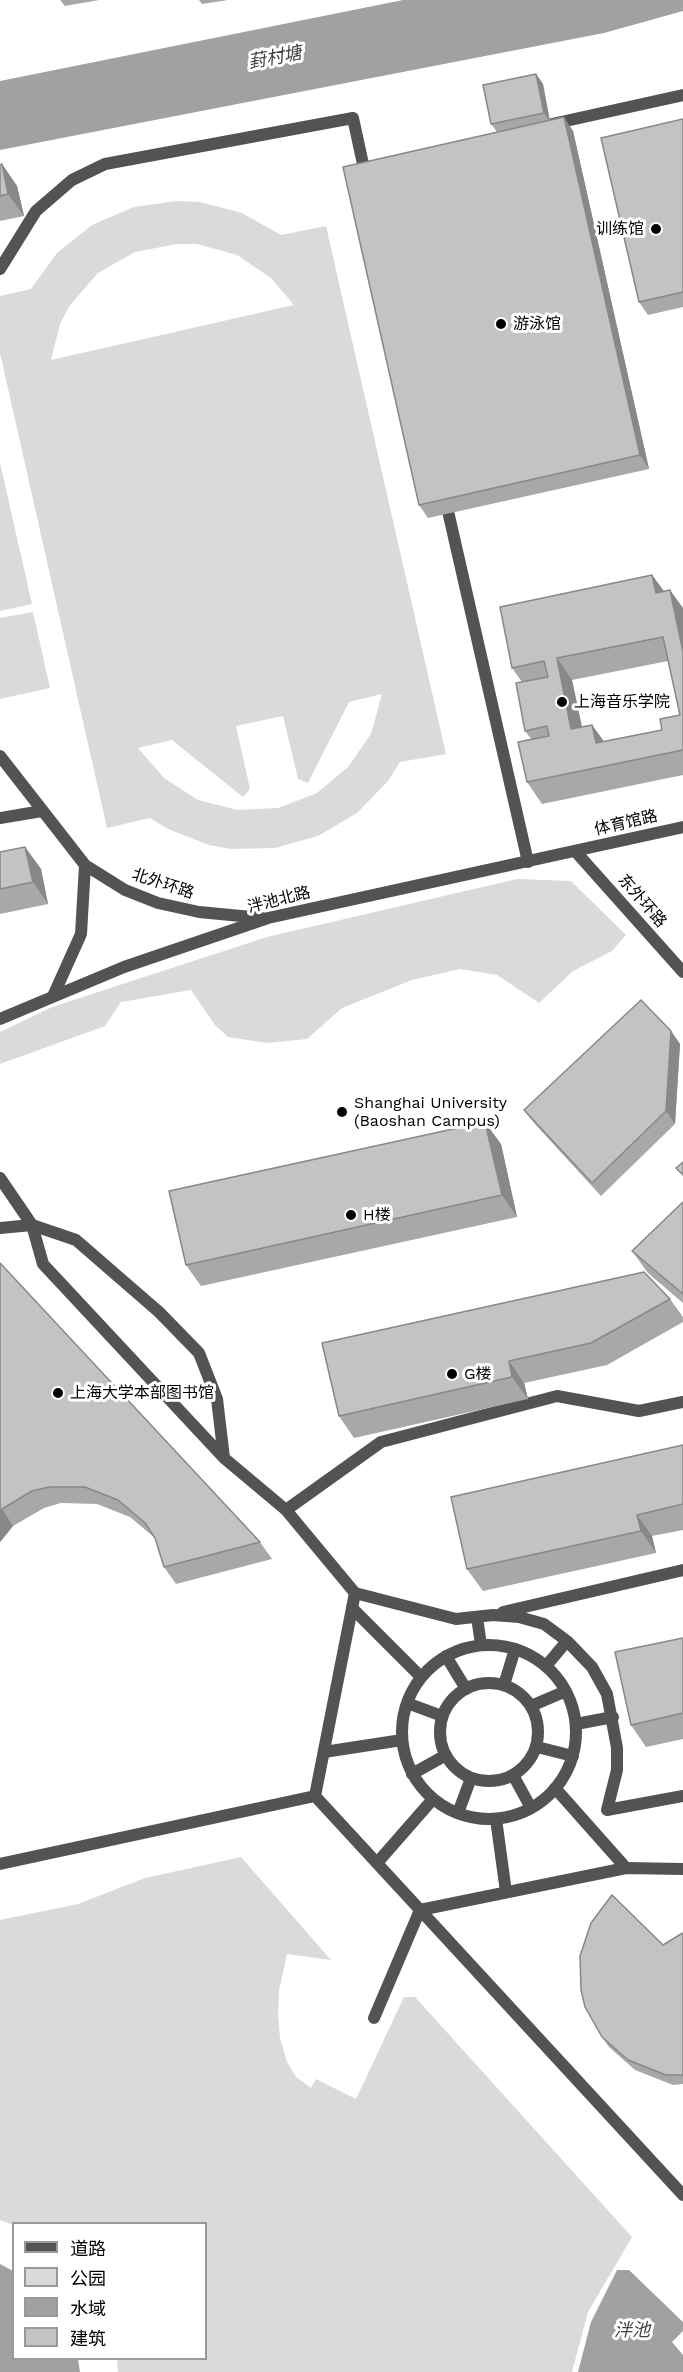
<!DOCTYPE html>
<meta charset="utf-8">
<style>
body{margin:0}
#map{position:relative;width:683px;height:2372px;overflow:hidden;background:#fff;font-family:"Work Sans","Noto Sans SC",sans-serif}
canvas{display:block}
.legend{position:absolute;left:12px;top:2222px;width:195px;height:138px;box-sizing:border-box;background:#fff;border:2px solid #999;margin:0;padding:8px 10px;list-style:none;font-size:18px;color:#000}
.legend li{display:flex;align-items:center;gap:12px;height:30px}
.legend b{width:30px;border:2px solid #999}
</style>
<div id="map">
<canvas width="683" height="2372"></canvas>
<ul class="legend">
<li><b style="height:8px;background:#535353"></b>道路</li>
<li><b style="height:16px;background:#dadada"></b>公园</li>
<li><b style="height:16px;background:#a1a1a1"></b>水域</li>
<li><b style="height:16px;background:#c3c3c3"></b>建筑</li>
</ul>
</div>
<script>
const ctx = document.querySelector('canvas').getContext('2d');
ctx.lineJoin = 'round';
function paint(path, color) { ctx.fillStyle = color; ctx.fill(path, 'evenodd'); }
const toPath = rows => new Path2D(rows.map(r => 'M' + r).join(''));
function stroke(path, color, width, dash) { ctx.strokeStyle = color; ctx.lineWidth = width; ctx.lineCap = dash ? 'butt' : 'round'; ctx.setLineDash(dash || []); ctx.stroke(path); }
function label(font, color, halo, rows, align = 'center') {
  ctx.font = font + ' "Work Sans","Noto Sans SC",sans-serif'; ctx.lineWidth = 6; ctx.setLineDash([]); ctx.textBaseline = 'middle'; ctx.strokeStyle = halo; ctx.fillStyle = color; for (const [text, x, y, turn = 0] of rows) {
    ctx.save(); ctx.translate(x, y); ctx.rotate((+turn || 0) * Math.PI / 180); ctx.textAlign = isNaN(turn) ? turn : align; if (halo) ctx.strokeText(text, 0, 0); ctx.fillText(text, 0, 0); ctx.restore();
  }
}
paint(toPath([
 [177,201,200,202,242,213,281,235,326,226,446,754,400,762,388,781,357,813,318,836,275,848,231,849,209,845,168,829,150,818,107,828,0,353,0,296,31,289,57,253,92,225,134,207],
 [177,244,197,244,237,255,271,278,294,305,51,360,60,324,70,305,98,273,135,252],
 [382,694,371,734,348,767,317,793,278,808,238,810,198,800,164,778,138,748,172,740,243,797,250,789,236,726,283,716,298,779,308,783,349,702],
 [0,463,32,604,0,611],
 [33,612,50,688,0,699,0,618],
 [517,879,571,881,626,935,612,951,573,971,539,1003,497,975,460,969,412,980,342,1008,307,1039,267,1043,228,1037,215,1025,191,990,121,1002,105,1026,0,1064,0,1032,52,1007,267,937],
 [241,1857,331,1960,287,1954,279,1991,278,2015,280,2038,287,2062,296,2077,311,2088,316,2079,356,2099,404,1997,415,1997,632,2237,588,2312,572,2372,118,2372,117,2359,206,2358,206,2224,13,2225,0,2220,0,1920,78,1904,145,1878]
]), '#dadada');
paint(toPath([
 [403,0,683,0,683,11,604,33,0,150,0,81],
 [0,2264,13,2271,14,2358,78,2359,80,2372,0,2372],
 [617,2270,629,2270,683,2322,683,2331,672,2342,683,2355,683,2372,578,2372,591,2322]
]), '#a1a1a1');
stroke(toPath([
 [552,124,683,95],
 [0,269,36,211,72,180,105,164,353,118,366,178],
 [445,498,528,862],
 [0,818,42,811],
 [0,1178,32,1225,43,1264,224,1458,286,1510,355,1593,456,1619,493,1615,519,1617,544,1624,567,1641,592,1667,607,1694,617,1748,617,1770,607,1810,683,1796],
 [32,1225,76,1240,159,1312,199,1353,217,1399,224,1458],
 [286,1510,381,1442,557,1396,639,1411,683,1402],
 [352,1608,421,1677],
 [503,1612,683,1570],
 [477,1617,481,1645],
 '402 1732a87 87 0 1 1 174 0a87 87 0 1 1-174 0Z',
 [446,1656,466,1689],
 [546,1666,567,1641],
 '440 1732a49 49 0 1 1 98 0a49 49 0 1 1-98 0Z',
 [504,1685,515,1649],
 [407,1703,442,1716],
 [531,1706,566,1691],
 [576,1724,613,1717],
 [537,1747,573,1756],
 [324,1752,402,1740],
 [412,1774,446,1755],
 [513,1775,531,1808],
 [555,1788,626,1868],
 [458,1813,471,1778],
 [496,1819,506,1892],
 [377,1863,433,1799]
]), '#535353', 12);
stroke(toPath([
 [0,756,85,865,125,890,158,903,199,912,262,918],
 [576,852,683,972],
 [54,994,81,934,85,865],
 [0,1019,124,967,268,918,683,827],
 [0,1228,32,1225],
 [315,1796,355,1593],
 [0,1864,315,1796,683,2195],
 [374,2018,420,1910,626,1868,683,1869]
]), '#535353', 12);
paint(toPath([
 [60,0,99,0,65,6],
 [199,0,228,0,202,4],
 [536,74,543,84,550,120,573,131,649,469,428,518,419,505,497,132,491,124],
 [683,119,683,307,648,315,639,302],
 [2,164,17,186,24,216,0,221,0,165],
 [652,575,664,591,683,608,683,775,542,804,527,782,532,740,525,731,522,682,512,668],
 [668,661,680,715,662,730,604,742,592,725,582,727,572,680],
 [25,847,41,869,48,904,0,914,0,852],
 [671,1031,680,1044,675,1124,601,1196,534,1123,524,1110],
 [501,1144,517,1217,201,1286,186,1265],
 [683,1202,683,1303,648,1273,632,1251],
 [0,1263,260,1542,272,1559,176,1584,164,1567,155,1538,130,1517,97,1504,61,1503,44,1508,13,1526,0,1542],
 [670,1299,683,1317,683,1322,607,1365,524,1383,528,1399,354,1438,339,1416],
 [683,1445,683,1530,652,1536,656,1553,483,1591,467,1569],
 [683,1638,683,1739,646,1747,631,1725],
 [683,1933,683,2084,673,2085,635,2070,609,2047,602,2037,663,1945]
]), '#a8a8a8');
paint(toPath([
 [536,74,543,84,550,123,544,113],
 [564,117,573,131,649,469,640,455],
 [2,164,17,186,24,216,8,194],
 [652,575,668,597,656,593],
 [670,590,683,608,683,652],
 [557,658,572,680,587,751,571,729],
 [592,725,608,747,612,765,596,743],
 [25,847,41,869,48,904,33,882],
 [671,1031,680,1044,675,1124,666,1111],
 [485,1122,501,1144,517,1217,502,1195],
 [509,1361,524,1383,528,1399,512,1377],
 [2,1509,13,1526,0,1542,0,1511],
 [637,1515,652,1536,656,1553,641,1531]
]), '#888');
const building = toPath([
 [536,74,544,113,491,124,483,85,536,74],
 [564,117,640,455,419,505,343,167,564,117],
 [683,119,683,292,639,302,601,138,683,119],
 [2,164,8,194,0,196,0,165,2,164],
 [652,575,656,593,670,590,683,652,683,750,527,782,518,742,549,736,547,726,525,731,516,683,548,677,544,661,512,668,500,607,652,575],
 [663,637,680,715,660,719,662,730,596,743,592,725,571,729,557,658,663,637],
 [25,847,33,882,0,889,0,852,25,847],
 [641,1000,671,1031,666,1111,592,1183,524,1110,641,1000],
 [485,1122,502,1195,186,1265,169,1191,485,1122],
 [683,1162,683,1175,676,1168,683,1162],
 [683,1202,683,1294,632,1251,683,1202],
 [0,1263,260,1542,164,1567,155,1538,145,1523,118,1500,85,1487,49,1487,32,1491,2,1509,0,1511,0,1263],
 [644,1272,670,1299,591,1343,509,1361,512,1377,339,1416,322,1343,644,1272],
 [683,1445,683,1504,637,1515,641,1531,467,1569,451,1497,683,1445],
 [683,1638,683,1713,631,1725,615,1652,683,1638],
 [612,1895,663,1945,681,1934,683,1933,683,2075,666,2075,628,2060,602,2037,585,2007,581,1990,580,1956,591,1923,612,1895]
]);
paint(building, '#c3c3c3');
stroke(building, '#888', 1.5);
for (const [x, y, r, color] of [
 [656,229,6,"#000"],
 [501,324,6,"#000"],
 [562,702,6,"#000"],
 [342,1112,6,"#000"],
 [351,1215,6,"#000"],
 [452,1374,6,"#000"],
 [58,1393,6,"#000"]
]) { const dot = new Path2D(); dot.arc(x, y, r, 0, 2 * Math.PI); ctx.fillStyle = color; ctx.fill(dot); stroke(dot, '#fff', 2); }
label('16px', '#000', '#fff', [
 ["训练馆",644,229,"right"],
 ["游泳馆",513,324],
 ["上海音乐学院",574,702],
 ["Shanghai University",354,1103],
 ["(Baoshan Campus)",354,1121],
 ["H楼",363,1215],
 ["G楼",464,1374],
 ["上海大学本部图书馆",70,1393]
], 'left');
label('16px', '#000', '#fff', [
 ["体育馆路",626,823,-13],
 ["北外环路",163,884,18],
 ["泮池北路",279,900,-14],
 ["东外环路",642,901,49]
]);
label('italic 18px', '#424242', '#fff', [
 ["葑村塘",275,58,-11],
 ["泮池",632,2331]
]);
</script>
